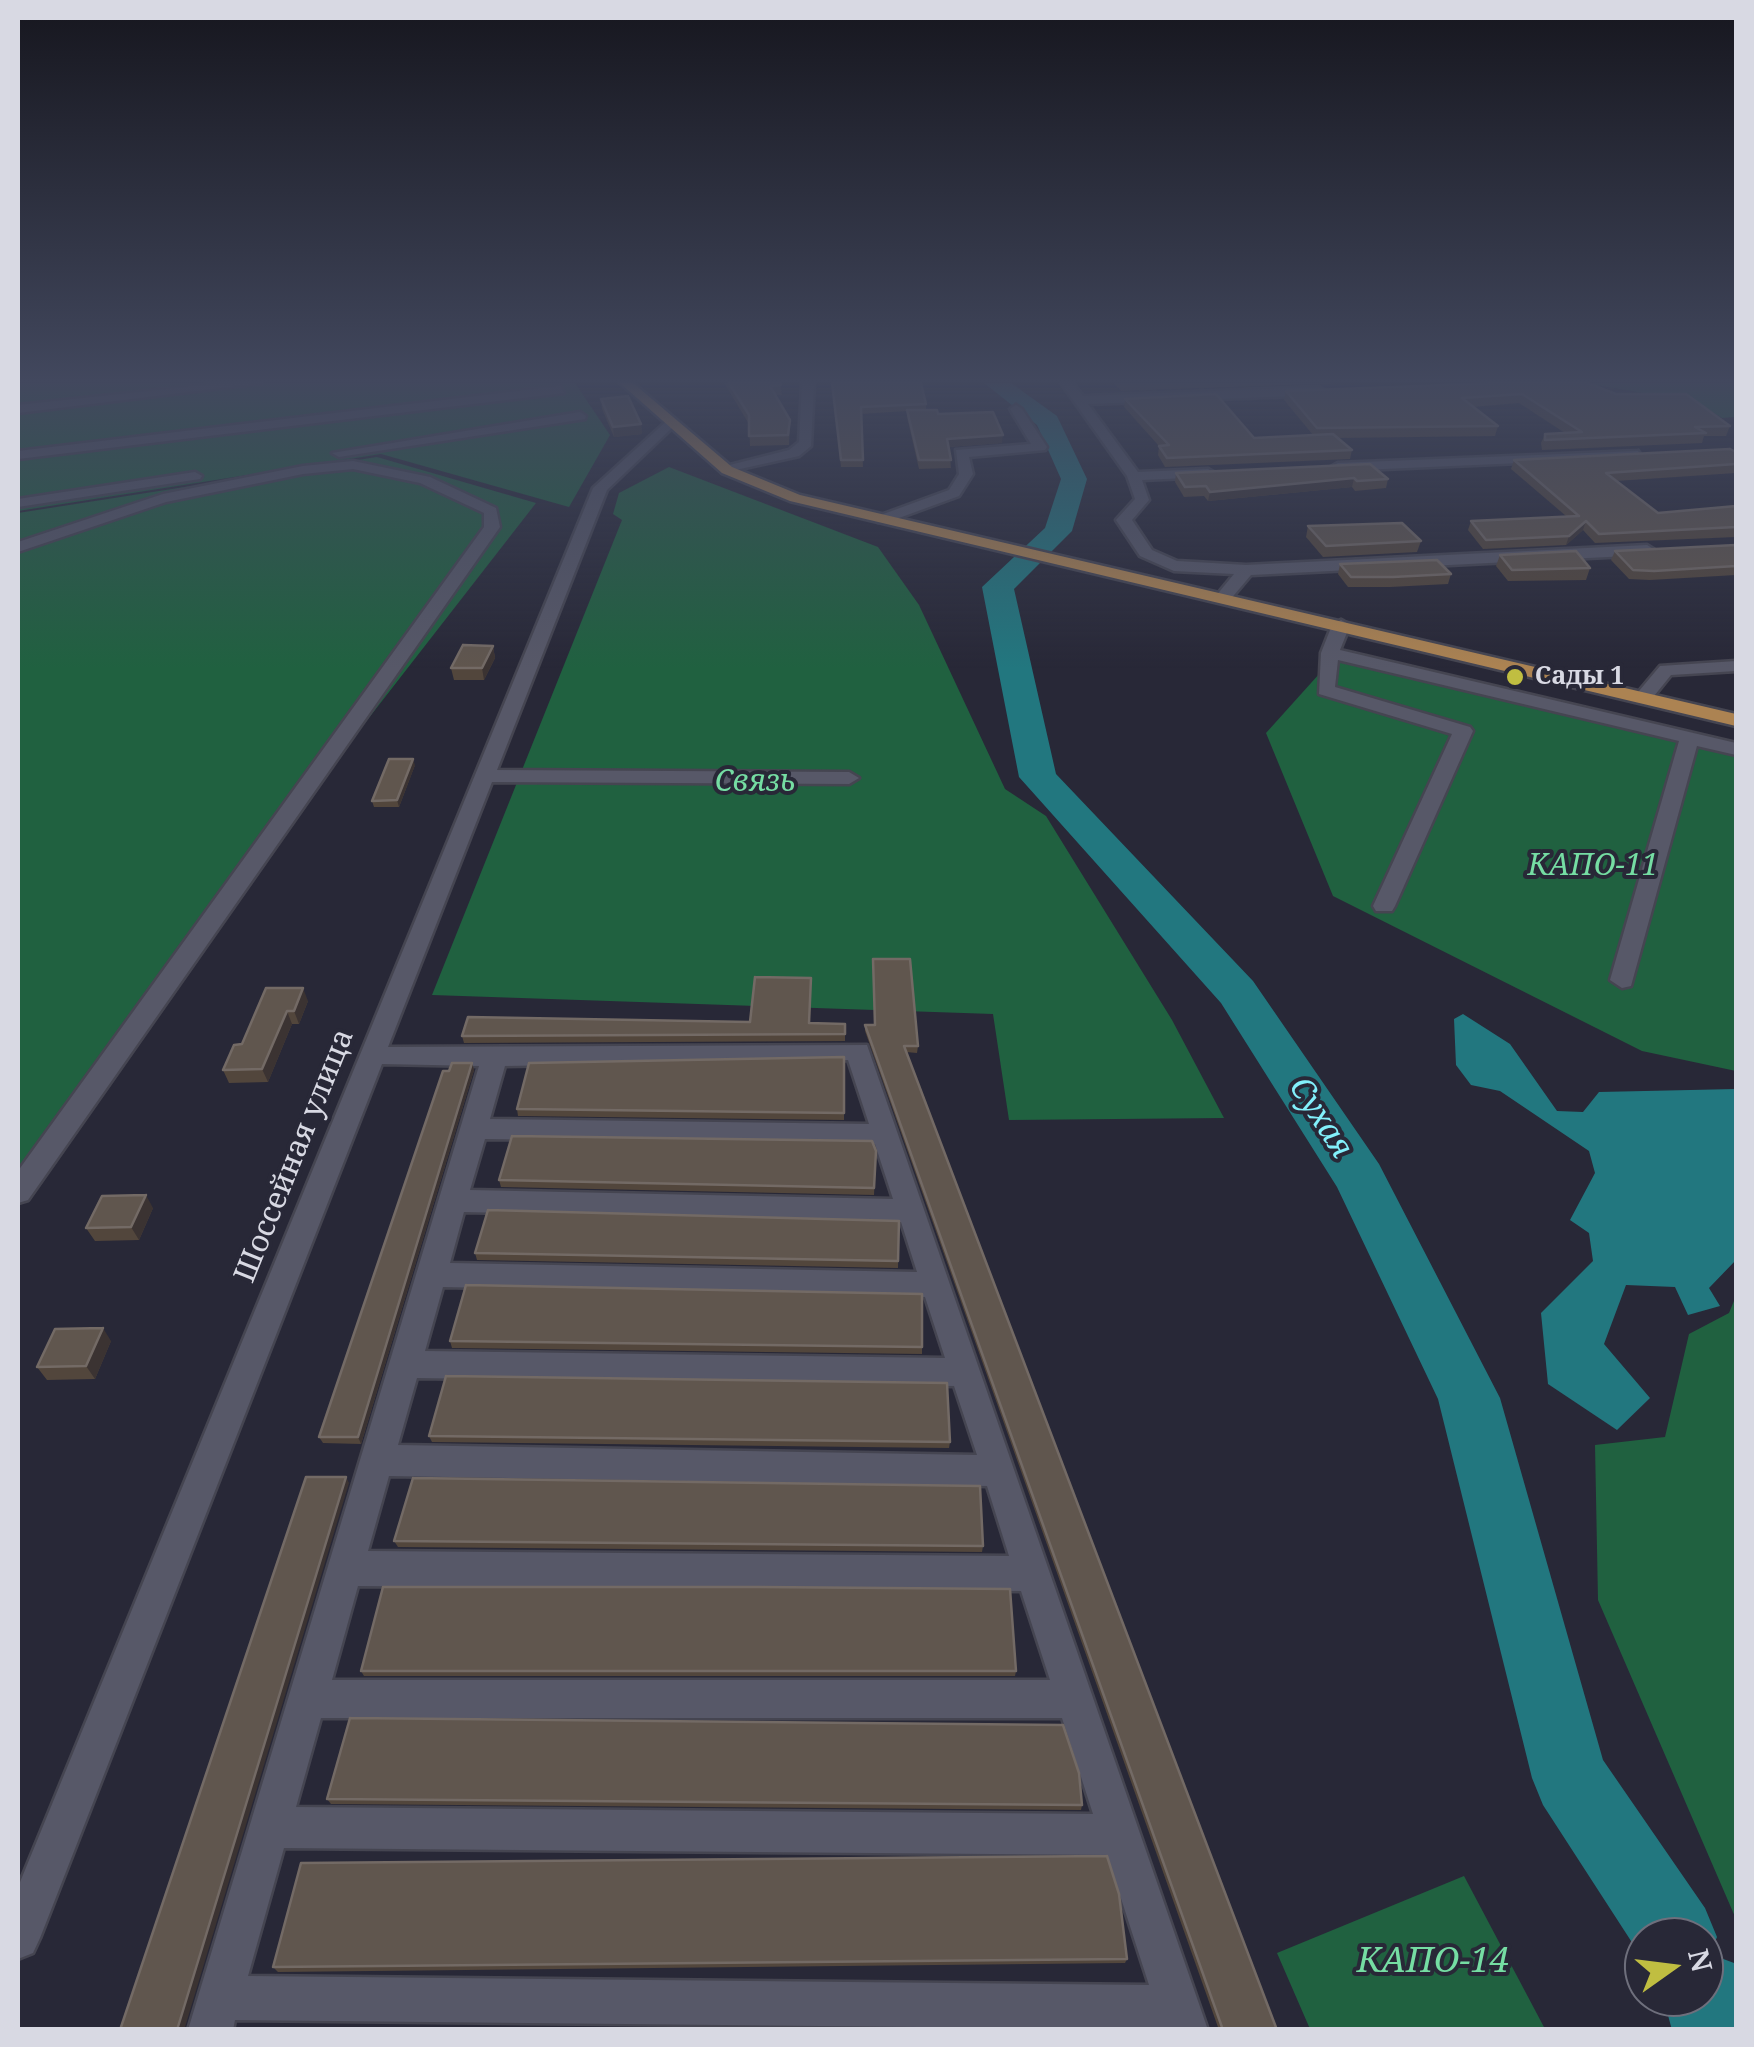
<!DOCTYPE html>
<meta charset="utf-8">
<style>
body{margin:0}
#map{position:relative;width:1754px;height:2047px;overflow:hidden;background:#282837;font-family:"Noto Serif",serif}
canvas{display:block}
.frame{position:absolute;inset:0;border:20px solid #d8d9e3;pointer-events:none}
.north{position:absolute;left:1624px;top:1917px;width:100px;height:100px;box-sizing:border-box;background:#282837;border:2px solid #6e6f7c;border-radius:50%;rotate:76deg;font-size:28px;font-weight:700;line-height:40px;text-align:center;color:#d8d9e3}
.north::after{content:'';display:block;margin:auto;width:35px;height:45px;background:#c0be41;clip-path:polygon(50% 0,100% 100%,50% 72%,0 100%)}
</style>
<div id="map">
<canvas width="1754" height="2047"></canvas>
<div class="frame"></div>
<div class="north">N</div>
</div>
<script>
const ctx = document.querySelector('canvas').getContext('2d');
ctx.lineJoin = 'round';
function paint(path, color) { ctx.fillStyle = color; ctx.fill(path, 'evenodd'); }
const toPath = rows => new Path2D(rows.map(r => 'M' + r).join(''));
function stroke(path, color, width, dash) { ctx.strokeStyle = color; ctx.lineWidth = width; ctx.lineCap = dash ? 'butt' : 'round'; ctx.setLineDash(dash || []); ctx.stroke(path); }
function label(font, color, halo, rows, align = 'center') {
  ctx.font = font + ' "Noto Serif",serif'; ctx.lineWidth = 8; ctx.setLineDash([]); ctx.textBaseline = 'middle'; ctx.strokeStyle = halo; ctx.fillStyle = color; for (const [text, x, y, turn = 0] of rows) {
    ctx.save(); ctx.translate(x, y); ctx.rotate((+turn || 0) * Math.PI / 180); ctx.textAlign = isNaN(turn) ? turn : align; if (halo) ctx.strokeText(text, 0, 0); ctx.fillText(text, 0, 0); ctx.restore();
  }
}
paint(toPath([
 [18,383,575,383,610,435,569,507,381,454,18,511],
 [1584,383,1736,383,1736,417,1722,418,1696,402],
 [377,457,536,503,18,1169,18,513],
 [669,467,878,547,919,605,1005,789,1046,816,1172,1020,1224,1118,1009,1120,993,1014,432,995,622,520,613,514,619,493],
 [1338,653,1736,753,1736,1071,1642,1051,1333,896,1266,733],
 [1736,1296,1736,1919,1598,1600,1595,1445,1665,1437,1689,1334,1729,1313],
 [1464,1876,1545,2029,1310,2029,1277,1953]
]), '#206140');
paint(toPath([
 [1463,1014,1510,1044,1557,1111,1583,1112,1599,1092,1736,1089,1736,1260,1709,1288,1720,1306,1688,1315,1675,1287,1626,1285,1604,1344,1650,1398,1617,1430,1548,1384,1541,1313,1593,1261,1589,1233,1570,1220,1595,1173,1589,1151,1500,1091,1471,1085,1456,1065,1454,1019]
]), '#22777f');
paint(toPath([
 [984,383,1011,383,1057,416,1087,479,1072,531,1014,589,1056,774,1253,981,1379,1164,1500,1398,1603,1760,1705,1908,1717,1937,1710,1954,1734,1963,1736,1970,1736,2030,1672,2030,1663,1997,1704,1997,1704,1937,1644,1937,1644,1961,1543,1805,1532,1778,1438,1399,1337,1187,1221,1003,1019,777,982,587,1045,528,1061,479,1037,425,984,383]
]), '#22777f');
const minor = toPath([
 [223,383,261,383,18,413,18,405,223,383],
 [802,383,814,383,811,446,799,456,722,473,722,467,789,450,799,442,802,383],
 [1061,383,1073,383,1083,396,1319,387,1325,391,1319,395,1088,404,1138,472,1208,469,1215,473,1208,477,1142,480,1149,500,1132,520,1152,550,1177,561,1246,565,1647,545,1655,550,1647,555,1251,575,1229,601,1217,601,1215,597,1234,574,1174,571,1140,556,1116,520,1135,499,1127,476,1061,383],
 [560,386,564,393,18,459,18,451,560,386],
 [1016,405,1022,409,1047,447,1045,450,969,457,973,474,959,496,888,522,878,522,878,516,949,490,959,474,956,450,1031,444,1010,409,1016,405],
 [580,412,586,416,585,419,339,457,332,453,580,412],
 [670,418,675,419,675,425,607,490,497,770,849,772,859,778,849,784,492,782,388,1047,867,1045,1208,2030,235,2020,233,2030,188,2030,479,1066,382,1064,40,1938,33,1953,18,1959,18,1887,593,488,670,418],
 [848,1060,869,1124,490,1119,505,1066,848,1060],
 [485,1139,875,1144,893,1199,470,1190,485,1139],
 [464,1212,901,1222,917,1272,450,1263,464,1212],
 [443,1287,925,1297,945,1358,425,1351,443,1287],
 [417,1378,954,1386,977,1455,398,1445,417,1378],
 [389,1476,987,1486,1009,1556,368,1551,389,1476],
 [358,1586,1021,1591,1050,1680,332,1680,358,1586],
 [321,1718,1062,1718,1093,1814,296,1807,321,1718],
 [284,1848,1107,1855,1149,1985,248,1976,284,1848],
 [1638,451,1640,454,1633,458,1338,471,1331,467,1338,463,1638,451],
 [353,461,430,477,496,508,500,527,28,1200,18,1203,18,1171,484,527,484,513,420,483,353,469,303,474,166,502,18,552,18,542,163,494,303,466,353,461],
 [195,472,202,476,200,479,18,507,18,499,195,472],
 [1341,620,1350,625,1340,650,1736,743,1736,755,1697,746,1631,986,1622,988,1610,980,1679,741,1338,660,1335,687,1470,727,1473,731,1395,906,1392,911,1376,911,1373,906,1452,734,1319,694,1321,653,1332,625,1341,620],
 [1736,661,1736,671,1671,675,1650,701,1643,703,1634,697,1660,666,1736,661]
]);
const major = toPath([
 [620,383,633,383,732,467,800,495,1736,714,1736,726,790,501,722,473,620,383]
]);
stroke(minor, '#454551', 5);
stroke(major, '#454551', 5);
paint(minor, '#575868');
paint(major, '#ac8352');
paint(toPath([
 [724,383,780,383,782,395,776,395,790,420,789,445,750,446,749,424],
 [1114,383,1340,383,1121,391],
 [832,389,926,404,926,410,1002,443,949,447,951,468,919,469,907,417,907,411,861,414,863,467,841,467],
 [1286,391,1616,394,1730,426,1726,436,1704,436,1702,443,1542,450,1541,443,1545,434,1565,433,1519,403,1473,407,1498,426,1495,436,1338,438,1352,450,1350,459,1165,467,1158,455,1159,446,1124,407,1125,399,1254,438,1313,435,1284,400],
 [601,399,641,424,642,434,614,437,602,409],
 [1736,452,1736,473,1616,481,1658,513,1736,506,1736,537,1595,543,1583,530,1566,545,1483,549,1468,530,1471,521,1566,516,1511,469,1514,460],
 [1176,473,1388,479,1386,488,1355,491,1352,487,1208,501,1204,496,1184,497,1175,482],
 [1308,526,1421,541,1417,552,1323,557,1306,537],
 [1736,545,1736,575,1650,580,1629,579,1611,560,1615,551],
 [1500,555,1590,568,1586,580,1508,581,1496,566],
 [1340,564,1451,574,1448,584,1390,587,1348,587,1338,574],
 [493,646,495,658,484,680,454,680,451,668],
 [415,765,399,807,374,807,372,801],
 [811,978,809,1023,845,1031,845,1041,464,1043,462,1036,750,1022],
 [266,988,308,1001,299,1024,292,1024,268,1082,229,1083,223,1070,242,1044],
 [865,1025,918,1046,917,1053,906,1052,1277,2030,1219,2030,865,1031],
 [844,1057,844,1120,518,1116,517,1109],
 [472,1063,474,1070,361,1444,323,1443,319,1437],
 [876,1151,874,1195,501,1187,499,1180],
 [153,1208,139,1240,95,1241,86,1228],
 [899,1221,898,1268,477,1260,475,1253],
 [111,1341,95,1379,47,1380,37,1367],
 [450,1341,922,1347,922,1354,452,1348],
 [429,1436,950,1442,949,1448,432,1442],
 [394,1541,983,1546,982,1552,398,1547],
 [361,1671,1016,1671,1015,1676,364,1676],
 [327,1799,1082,1805,1081,1810,331,1804],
 [1127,1959,1125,1963,278,1972,273,1967]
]), '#52463c');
paint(toPath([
 [641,424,642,434,614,437,613,427],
 [1003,435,1002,443,947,447,947,439],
 [1354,478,1352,487,1208,501,1210,492],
 [1586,521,1583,530,1566,545,1569,536],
 [493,646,495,658,484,680,482,668],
 [413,759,415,765,399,807,397,800],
 [303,988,308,1001,299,1024,294,1011],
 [287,1011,292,1024,268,1082,262,1069],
 [472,1063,474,1070,361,1444,358,1437],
 [146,1195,153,1208,139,1240,131,1227],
 [103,1328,111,1341,95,1379,86,1366],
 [346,1477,349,1483,185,2027,184,2030,177,2030]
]), '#3b3332');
const building = toPath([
 [729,383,780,383,781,385,770,386,790,420,788,435,749,436,749,415,729,383],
 [832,383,921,383,926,404,861,407,863,460,841,460,832,383],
 [1498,383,1588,383,1616,394,1686,394,1730,426,1695,427,1706,433,1545,440,1545,434,1582,432,1522,394,1462,398,1498,426,1317,428,1286,391,1498,383],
 [1216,394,1254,438,1333,434,1352,450,1167,458,1159,446,1169,445,1125,399,1216,394],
 [628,396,641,424,613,427,601,399,628,396],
 [907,410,937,410,938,414,993,412,1003,435,947,439,951,460,919,460,907,410],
 [1730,449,1736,452,1736,464,1606,473,1658,513,1736,506,1736,527,1599,534,1586,521,1569,536,1486,540,1471,521,1579,516,1514,460,1730,449],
 [1370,464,1388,479,1357,481,1354,478,1210,492,1206,486,1185,487,1176,473,1370,464],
 [1402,523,1421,541,1326,546,1308,526,1402,523],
 [1736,545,1736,566,1654,571,1633,570,1615,551,1736,545],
 [1576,551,1590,568,1512,570,1500,555,1576,551],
 [1437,560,1451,574,1393,577,1351,577,1340,564,1437,560],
 [463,645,493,646,482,668,451,668,463,645],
 [389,759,413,759,397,800,372,801,389,759],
 [873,959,910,959,918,1046,904,1046,1277,2030,1223,2030,865,1025,875,1025,873,959],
 [755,977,811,978,809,1023,845,1024,845,1034,462,1036,468,1017,750,1022,755,977],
 [266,988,303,988,294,1011,287,1011,262,1069,223,1070,234,1045,242,1044,266,988],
 [844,1057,844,1113,517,1109,529,1063,844,1057],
 [452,1063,472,1063,358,1437,319,1437,443,1071,449,1071,452,1063],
 [512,1136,872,1141,876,1151,874,1188,499,1180,512,1136],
 [146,1195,131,1227,86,1228,102,1196,146,1195],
 [488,1210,899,1221,898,1261,475,1253,488,1210],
 [466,1285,922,1294,922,1347,450,1341,466,1285],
 [103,1328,86,1366,37,1367,55,1329,103,1328],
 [446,1376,947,1383,950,1442,429,1436,446,1376],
 [306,1477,346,1477,177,2030,120,2030,306,1477],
 [413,1478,980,1486,983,1546,394,1541,413,1478],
 [383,1587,760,1587,1010,1589,1016,1671,361,1671,383,1587],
 [350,1718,1063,1725,1079,1773,1082,1805,327,1799,350,1718],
 [1107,1856,1119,1894,1127,1959,273,1967,301,1863,1107,1856]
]);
paint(building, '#60564e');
stroke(building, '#736a65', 2.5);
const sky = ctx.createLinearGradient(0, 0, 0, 669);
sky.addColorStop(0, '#16161e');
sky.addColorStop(0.57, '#42485e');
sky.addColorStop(1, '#42485e00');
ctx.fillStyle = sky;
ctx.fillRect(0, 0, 1754, 669);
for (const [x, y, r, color] of [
 [1515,677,10,"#c0be41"]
]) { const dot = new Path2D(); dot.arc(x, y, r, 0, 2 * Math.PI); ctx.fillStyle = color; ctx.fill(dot); stroke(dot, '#282837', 4); }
label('bold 25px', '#d8d9e3', '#282837', [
 ["Сады 1",1535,677]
], 'left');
label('italic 30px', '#75dda3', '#282837', [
 ["Связь",755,782],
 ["КАПО-11",1593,866]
]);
label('30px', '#d8d9e3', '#282837', [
 ["Шоссейная улица",295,1156,-68]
]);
label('italic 32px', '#82f0fb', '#282837', [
 ["Сухая",1320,1118,57]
]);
label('italic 35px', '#75dda3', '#282837', [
 ["КАПО-14",1433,1962]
]);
</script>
